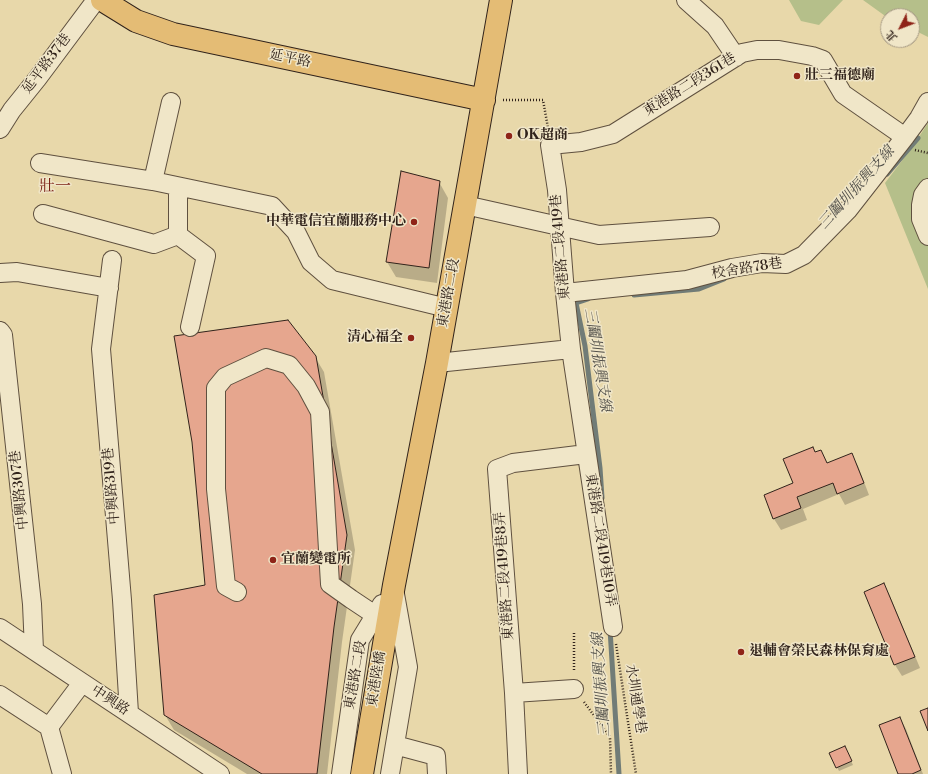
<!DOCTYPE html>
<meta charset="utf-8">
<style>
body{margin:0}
#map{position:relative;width:928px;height:774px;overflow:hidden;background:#e8d8aa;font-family:"Libre Bodoni","Noto Serif TC",serif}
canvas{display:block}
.north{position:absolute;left:880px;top:8px;width:40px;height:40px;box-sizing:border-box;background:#f0e6c8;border:1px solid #a49883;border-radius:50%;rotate:228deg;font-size:11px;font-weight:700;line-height:16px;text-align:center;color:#31231b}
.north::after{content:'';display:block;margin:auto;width:14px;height:18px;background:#8f2418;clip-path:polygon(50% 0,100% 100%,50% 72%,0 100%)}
</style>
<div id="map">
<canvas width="928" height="774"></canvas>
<div class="north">北</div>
</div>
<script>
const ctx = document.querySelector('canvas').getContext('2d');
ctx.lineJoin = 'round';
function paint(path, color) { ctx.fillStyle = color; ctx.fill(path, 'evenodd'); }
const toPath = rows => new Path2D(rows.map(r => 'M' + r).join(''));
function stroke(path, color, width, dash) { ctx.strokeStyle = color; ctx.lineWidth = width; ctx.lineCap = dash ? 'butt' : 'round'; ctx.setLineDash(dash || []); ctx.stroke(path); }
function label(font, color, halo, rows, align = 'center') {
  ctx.font = font + ' "Libre Bodoni","Noto Serif TC",serif'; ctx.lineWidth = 3; ctx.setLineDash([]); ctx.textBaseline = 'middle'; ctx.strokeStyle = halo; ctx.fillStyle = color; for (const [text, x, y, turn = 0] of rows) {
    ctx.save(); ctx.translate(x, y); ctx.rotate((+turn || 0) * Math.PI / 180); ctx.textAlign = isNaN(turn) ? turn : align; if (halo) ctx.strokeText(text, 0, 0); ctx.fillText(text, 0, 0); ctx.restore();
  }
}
paint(toPath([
 [789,0,843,0,819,25,801,21],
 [863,0,928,0,928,37,912,29,912,16,888,16,888,18],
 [928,123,928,289,885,183,911,149]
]), '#b5bf8a');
paint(toPath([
 [439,182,448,198,437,283,396,277,387,262],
 [315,357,324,372,355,550,342,642,327,774,247,774,174,730,165,715,206,586],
 [821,451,828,464,851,454,858,466,869,495,845,505,839,494,803,509,807,520,781,530,774,519,765,496,794,484,815,453],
 [884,584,890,596,920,668,902,676,895,665,865,592],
 [900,718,906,729,923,774,899,774],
 [846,750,853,765,839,771,830,753]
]), '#0003');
stroke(toPath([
 [887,174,918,138],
 [634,295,699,289,724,279],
 [588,299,576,303,585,346,600,468,602,498],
 [610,629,619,774]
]), '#717c77', 5);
const building = toPath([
 [401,171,440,181,429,268,386,262,401,171],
 [288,320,316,356,347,535,334,627,317,774,262,774,164,715,154,595,205,585,192,442,174,336,288,320],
 [813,447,815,452,821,450,827,463,852,453,864,483,837,494,833,483,797,497,801,508,773,519,764,495,793,483,783,459,813,447],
 [884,583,915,657,894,665,864,592,884,583],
 [928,708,928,731,920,711,928,708],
 [900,717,921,770,912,774,898,774,879,725,900,717],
 [845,746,852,761,836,768,829,753,845,746]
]);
paint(building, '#e6a68e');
stroke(building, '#31231b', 1);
const minor = toPath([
 [686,0,715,26,736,57],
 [171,102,153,181,272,206,296,232,311,262,332,280,447,308],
 [0,129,12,110,37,79,96,0],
 [40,163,153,181],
 [178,187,178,235,206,256,190,327],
 [928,188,923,195,921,205,921,219,928,236],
 [465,205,599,235,710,227],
 [43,214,154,244,178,235],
 [112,260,101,349,122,600,129,713],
 [0,273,17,272,109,288],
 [565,293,687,280,732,268,762,263,786,264,804,255,848,210,905,137,919,118,928,102],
 [0,331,3,335,32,604,34,650],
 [437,363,571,349],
 [237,592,226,586,216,489,216,388,225,377,266,358,289,365,306,386,320,412,330,584,351,599,375,615],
 [613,627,571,349,565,293,557,190,550,145,581,142,613,134,742,53,757,50,779,50,812,56,823,60,843,94,905,137],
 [0,628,220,774],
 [514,693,574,689],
 [0,695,49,727],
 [395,745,436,756,437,774],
 [62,774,49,727,82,683],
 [341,774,360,640,382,604],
 [390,774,408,667,395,594],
 [518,774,514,693,497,469,513,463,586,454]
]);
const major = toPath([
 [102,0,136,21,173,34,484,100],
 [362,774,394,585,437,363,501,0]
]);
stroke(minor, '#5f503f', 20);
stroke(major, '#31231b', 24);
stroke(toPath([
 [503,100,543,100,548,128],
 [915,150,928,153],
 [574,633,574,672],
 [616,644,636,774],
 [584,702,610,737,611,774]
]), '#31231b', 2.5, [1, 2]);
stroke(minor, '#f0e6c8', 18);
stroke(major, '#e4bc75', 22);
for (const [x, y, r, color] of [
 [797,76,4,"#8f2418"],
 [509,136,4,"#8f2418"],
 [414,222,4,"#8f2418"],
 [411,338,4,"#8f2418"],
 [273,560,4,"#8f2418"],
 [741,652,4,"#8f2418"]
]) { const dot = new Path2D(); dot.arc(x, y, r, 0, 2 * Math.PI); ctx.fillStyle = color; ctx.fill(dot); stroke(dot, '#f0e6c8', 1.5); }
label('14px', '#31231b', '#f0e6c8', [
 ["延平路",290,59,12],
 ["延平路37巷",47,64,-53],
 ["東港路二段361巷",690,85,-32],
 ["東港路二段419巷",561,247,-95],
 ["校舍路78巷",747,269,-9],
 ["東港路二段",449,293,-80],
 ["中興路319巷",112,486,-95],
 ["中興路307巷",20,490,-96],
 ["東港路二段419巷10弄",600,540,81],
 ["東港路二段419巷8弄",505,576,-94],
 ["東港路二段",356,675,-80],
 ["東港陸橋",377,679,-81],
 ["水圳通學巷",635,699,81],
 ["中興路",110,701,33]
]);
label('bold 14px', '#31231b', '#f0e6c8', [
 ["壯三福德廟",805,76],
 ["OK超商",517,136],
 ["中華電信宜蘭服務中心",406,222,"right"],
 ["清心福全",403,338,"right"],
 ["宜蘭變電所",281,560],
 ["退輔會榮民森林保育處",749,652]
], 'left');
label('italic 15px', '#514f49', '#f0e6c8', [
 ["三鬮圳振興支線",857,188,-48],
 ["三鬮圳振興支線",597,360,81],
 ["三鬮圳振興支線",602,685,-94]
]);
label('16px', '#7a1f14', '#f0e6c8', [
 ["壯一",55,187]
]);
</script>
